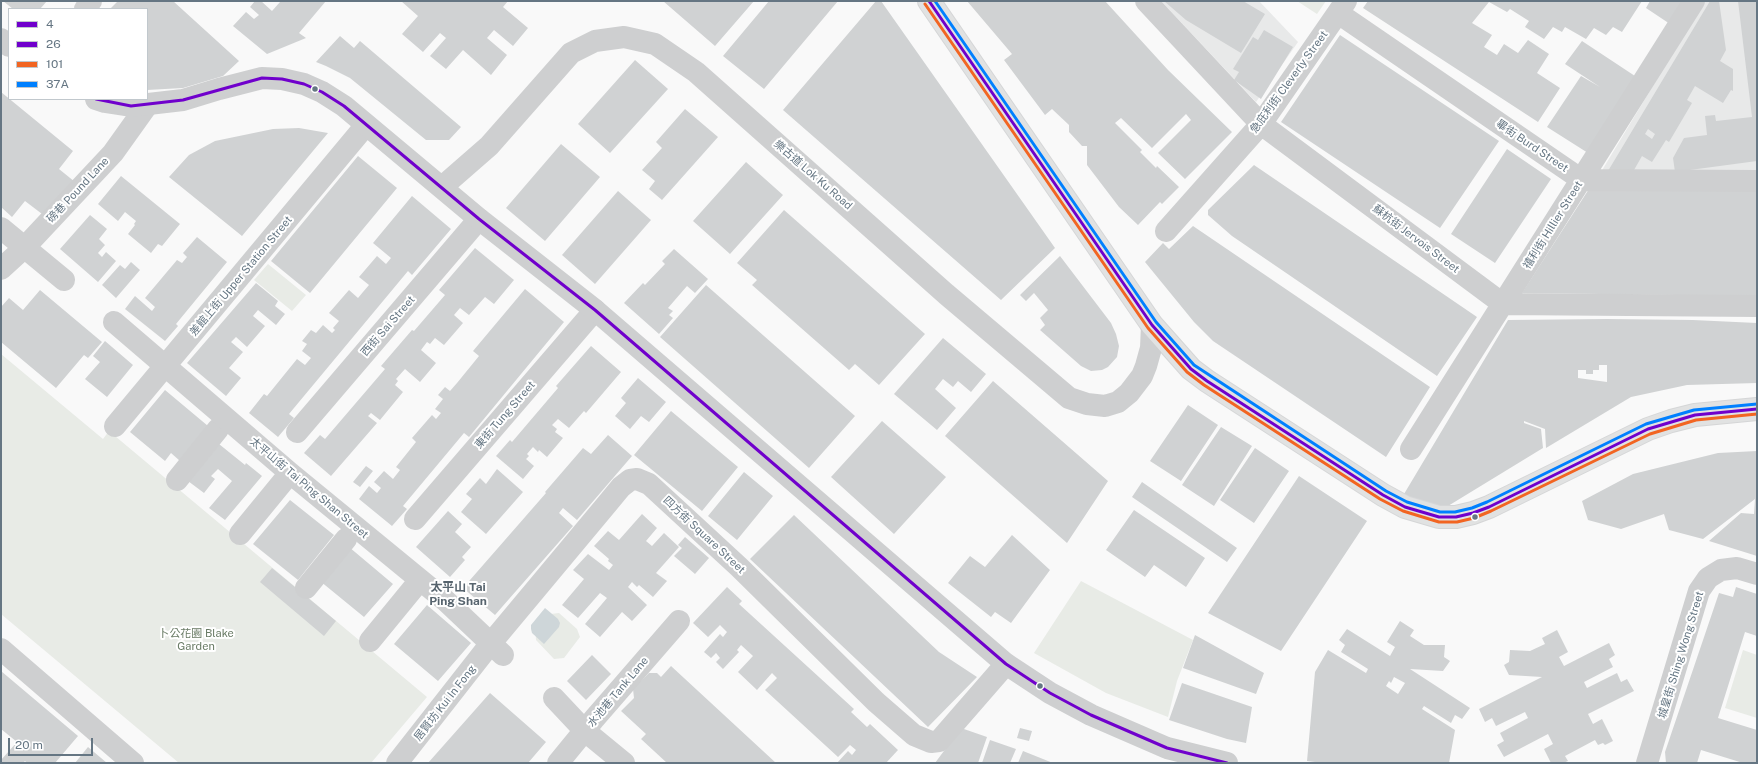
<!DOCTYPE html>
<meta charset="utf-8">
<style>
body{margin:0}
#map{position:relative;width:1758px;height:764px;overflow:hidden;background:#f9f9f9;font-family:"Public Sans",sans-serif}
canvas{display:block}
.frame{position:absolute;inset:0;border:2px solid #657683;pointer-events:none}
.legend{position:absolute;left:8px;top:8px;width:140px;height:92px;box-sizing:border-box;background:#fff;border:1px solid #c1c8cd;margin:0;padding:5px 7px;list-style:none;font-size:12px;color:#657683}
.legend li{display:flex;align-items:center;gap:8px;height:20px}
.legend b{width:20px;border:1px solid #c1c8cd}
.scale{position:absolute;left:8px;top:738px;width:85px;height:18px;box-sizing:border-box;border:2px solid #657683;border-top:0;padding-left:5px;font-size:12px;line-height:14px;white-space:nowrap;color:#657683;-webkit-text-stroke:3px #fff;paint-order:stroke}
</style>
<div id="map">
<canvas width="1758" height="764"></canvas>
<div class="frame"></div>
<ul class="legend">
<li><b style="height:5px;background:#7000cc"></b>4</li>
<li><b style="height:5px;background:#7000cc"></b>26</li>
<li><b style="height:5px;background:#f26522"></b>101</li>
<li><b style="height:5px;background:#0080ff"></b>37A</li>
</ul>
<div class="scale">20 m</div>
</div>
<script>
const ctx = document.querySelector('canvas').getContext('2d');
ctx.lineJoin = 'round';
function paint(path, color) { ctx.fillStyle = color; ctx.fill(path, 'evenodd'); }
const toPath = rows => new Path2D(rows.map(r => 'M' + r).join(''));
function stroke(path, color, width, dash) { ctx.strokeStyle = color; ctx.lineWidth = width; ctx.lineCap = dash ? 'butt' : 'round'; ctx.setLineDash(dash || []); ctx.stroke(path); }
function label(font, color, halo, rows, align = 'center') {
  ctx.font = font + ' "Public Sans","Noto Sans TC",sans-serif'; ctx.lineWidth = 4; ctx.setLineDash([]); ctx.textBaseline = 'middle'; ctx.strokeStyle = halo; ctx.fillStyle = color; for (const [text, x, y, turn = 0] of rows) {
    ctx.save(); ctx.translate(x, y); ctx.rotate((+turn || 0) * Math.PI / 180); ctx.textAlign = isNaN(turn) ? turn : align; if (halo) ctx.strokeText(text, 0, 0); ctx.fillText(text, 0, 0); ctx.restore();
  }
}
paint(toPath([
 [1161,1,1259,1,1298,42,1256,102],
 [1704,1,1757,1,1757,171,1598,177]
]), '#e8e9e9');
paint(toPath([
 [1297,1,1326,1,1317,14],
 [268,264,306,295,292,311,254,280],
 [1,354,103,439,109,431,427,697,371,763,179,763,1,614],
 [1081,581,1193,640,1177,681,1168,717,1106,693,1034,653],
 [559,613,577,629,580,637,564,658,554,659,536,640,535,623,542,615],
 [1743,650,1757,655,1757,718,1725,708]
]), '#e8ebe6');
paint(toPath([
 [545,608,558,619,560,623,559,627,544,644,532,633,531,629,531,625]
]), '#ced6d9');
paint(toPath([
 [3,1,47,1,40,9,13,9],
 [118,1,173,1,239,61,223,76,183,88,147,90,147,9,110,9],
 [255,1,261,1,272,11,280,2,279,1,326,1,299,33,306,38,267,54,233,26,246,12,254,19,259,15,250,7],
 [401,1,508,1,503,7,528,28,513,46,494,30,487,38,507,55,491,75,463,50,446,69,430,56,446,38,440,33,423,52,402,34,418,16],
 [663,1,754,1,715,46],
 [769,1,838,1,764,89,723,56],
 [876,1,881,1,1055,248,1001,300,783,110],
 [967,1,1105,1,1168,70,1232,132,1185,179,1158,153,1191,120,1186,114,1152,148,1121,118,1115,123,1142,150,1140,152,1156,168,1157,166,1179,187,1162,204,1160,202,1138,225,1119,207,1087,165,1087,146,1082,146,1069,132,1069,125,1052,109,1045,115,1004,60,1012,54],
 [1164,1,1243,1,1265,14,1241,53,1186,20],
 [1368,1,1642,1,1622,32,1613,27,1606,35,1594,28,1586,39,1565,27,1562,32,1553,27,1544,39,1525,27,1529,21,1510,9,1507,12,1489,2,1472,23,1492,35,1484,47,1497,55,1504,44,1518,53,1528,40,1549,54,1537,73,1560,88,1538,122,1363,8],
 [1650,1,1685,1,1670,24,1646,8],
 [1710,1,1719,1,1726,50,1720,61,1733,69,1733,91,1731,90,1723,103,1695,86,1687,100,1692,103,1669,142,1666,140,1652,162,1642,156,1634,170,1608,171],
 [1648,129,1655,134,1652,139,1645,134],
 [1738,1,1757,1,1757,161,1675,172,1673,158,1684,138,1707,135,1705,116,1715,115,1716,121,1752,117],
 [1264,30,1293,47,1261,99,1234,80,1239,72,1233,69,1253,37,1258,40],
 [1340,35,1499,141,1440,228,1281,122],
 [340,36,354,48,360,41,461,127,449,140,426,140,350,78,326,66,316,62],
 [1582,41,1638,78,1588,153,1547,127,1581,76,1600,87,1565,64],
 [635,60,668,89,610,153,578,124],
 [1,92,73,151,59,169,75,182,46,217,25,201,12,217,1,207],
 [685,109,718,137,662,200,649,189,655,181,642,170,662,148,656,142],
 [299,128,328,133,242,236,169,177,189,155,215,141,273,129],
 [561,144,600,177,545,241,506,208],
 [1507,149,1551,179,1495,263,1451,234],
 [358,156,397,188,310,293,271,261],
 [746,162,783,195,730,254,693,221],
 [1254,165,1477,317,1437,376,1232,236,1208,215,1208,210],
 [121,176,180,224,162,246,158,244,151,253,128,234,135,225,134,224,136,221,125,212,118,221,98,204],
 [1589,189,1757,191,1757,296,1522,293],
 [618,191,651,220,595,284,562,255],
 [412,196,451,229,412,275,408,271,289,414,294,418,278,437,249,413,264,394,267,396,297,359,305,365,311,358,302,351,307,344,302,341,311,330,316,333,323,325,332,333,335,330,333,328,339,321,329,313,349,290,358,298,363,292,369,285,359,277,377,256,386,264,391,258,373,243],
 [784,210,925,334,879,385,855,364,849,370,752,285,757,280,737,263],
 [90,215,107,229,99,239,105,245,98,253,102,257,106,252,116,261,98,282,60,249],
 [1193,226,1430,387,1386,457,1213,341,1194,322,1145,262,1163,243,1169,249],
 [197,237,227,262,176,324,178,326,165,341,125,309,135,296,152,311,155,307,145,298,177,260,182,263,187,257,183,253],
 [475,248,514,280,494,304,485,297,469,315,460,308,454,315,463,323,444,345,435,338,430,344,427,342,421,350,436,363,420,382,405,369,396,379,398,381,395,385,403,392,380,420,371,413,368,416,377,423,331,476,304,453,320,435,325,439,385,369,381,366,412,330,414,331,445,295,439,290],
 [674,249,708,279,695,293,687,286,668,308,673,311,669,315,673,318,659,334,624,303,643,283,645,285,665,264,662,261],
 [1060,256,1111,323,1116,334,1119,346,1117,357,1108,367,1102,370,1091,371,1081,366,1040,330,1045,325,1040,318,1048,310,1034,293,1026,301,1020,295],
 [131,262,140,270,116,298,102,285,120,265,125,269],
 [256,283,278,301,275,306,285,314,276,325,258,310,253,316,265,326,247,347,236,337,231,342,243,352,229,368,241,378,226,396,187,363],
 [706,285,855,416,809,468,660,337],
 [525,289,564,322,469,437,464,433,403,506,407,509,392,526,359,499,369,486,377,493,381,488,374,482,384,471,393,479,400,470,396,467,416,442,412,438,432,415,436,419,441,413,435,409,443,399,438,395,445,387,450,391,457,383,479,356,473,351],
 [40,290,102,342,88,358,84,355,56,388,1,342,1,307,9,298,23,310],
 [1607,319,1693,320,1757,323,1757,383,1687,385,1631,397,1546,448,1545,429,1524,421,1524,423,1541,429,1543,448,1448,506,1434,508,1404,494,1508,320],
 [1599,365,1607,365,1607,382,1578,378,1578,370,1586,370,1586,374,1593,374,1593,370,1599,370],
 [943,338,986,374,971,392,958,381,953,387,943,379,935,389,956,408,937,430,894,394],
 [105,341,133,365,107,397,85,379,100,362,93,356],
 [591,346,621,372,586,413,584,411,569,428,558,419,552,425,557,429,555,432,563,438,547,457,539,450,538,452,533,447,527,454,529,456,526,459,534,466,523,479,496,456,510,440,512,442,558,388,556,386],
 [638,378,666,402,649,422,641,416,630,429,615,416,626,403,621,398],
 [993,381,1108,481,1067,543,945,436],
 [165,390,208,426,180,461,171,453,165,461,130,432],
 [1188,405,1218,425,1181,481,1150,461],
 [671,411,738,467,702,511,634,455],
 [882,421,946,477,894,534,831,477],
 [1221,427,1252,446,1214,506,1182,485],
 [608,435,632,456,577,520,563,508,559,513,573,526,495,615,463,588,546,493,545,492,583,448,591,454],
 [219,444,245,465,246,463,262,476,225,520,209,508,232,481,218,469,211,476,215,479,204,493,188,481],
 [1255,448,1289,471,1254,523,1220,500],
 [1757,451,1757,556,1709,541,1741,513,1754,514,1755,499,1703,539,1669,530,1664,514,1621,529,1588,520,1582,501,1633,474,1718,453],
 [366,466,373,471,360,487,353,482],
 [497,469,523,492,486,534,461,512,472,499,466,494,480,478,486,484],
 [744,472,773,496,737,540,708,516],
 [1299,476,1367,521,1281,651,1208,613],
 [1142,482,1237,548,1227,562,1132,497],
 [290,500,334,535,298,580,253,544],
 [1134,510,1205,558,1186,587,1154,565,1145,577,1106,550],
 [448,511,462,524,455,532,471,547,462,557,465,560,450,577,416,547],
 [642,514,657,528,646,541,652,546,664,533,679,547,656,573,667,581,653,597,639,585,637,587,632,582,628,587,647,605,632,621,622,612,600,637,585,624,607,598,600,593,578,618,562,605,584,579,573,570,588,554,609,570,613,565,608,561,609,559,594,546,608,531,619,540],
 [794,515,939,652,977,677,928,727,750,559],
 [1012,535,1050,570,1011,623,995,612,991,617,948,583,970,556,985,567],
 [685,537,709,558,695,574,674,556,682,548,678,545],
 [349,547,393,584,364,617,320,581],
 [272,568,336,621,324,636,260,582],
 [727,587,742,601,739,604,854,709,851,712,867,727,870,724,898,750,886,763,837,763,848,751,852,755,856,750,850,745,838,757,765,690,777,678,772,673,757,690,738,672,753,656,741,645,737,650,739,652,723,669,716,662,720,658,716,653,711,658,704,652,720,634,723,637,727,632,720,625,708,637,693,623],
 [1736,587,1757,594,1757,636,1745,632,1718,718,1757,730,1757,763,1743,763,1701,750,1697,763,1666,763,1665,752,1719,593,1733,597],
 [427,605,471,643,438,681,394,644],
 [1400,621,1414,630,1410,636,1424,645,1445,645,1444,657,1450,661,1443,671,1410,669,1470,708,1462,719,1455,715,1451,723,1424,706,1422,709,1455,730,1449,763,1323,763,1307,761,1315,672,1328,650,1366,673,1368,669,1341,652,1345,645,1339,640,1347,629,1390,656,1395,647,1387,642],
 [1394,677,1405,683,1398,694,1386,686,1389,681,1391,683],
 [1557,630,1568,652,1559,657,1564,666,1609,643,1615,655,1609,659,1613,667,1584,682,1587,688,1617,673,1621,682,1627,679,1634,691,1588,714,1593,724,1602,719,1613,741,1605,745,1603,743,1598,745,1595,740,1565,756,1568,761,1563,763,1551,763,1544,749,1553,744,1548,734,1504,757,1497,745,1504,741,1500,733,1528,718,1525,712,1496,726,1492,718,1485,722,1479,709,1542,677,1509,675,1504,665,1509,662,1510,650,1530,651,1545,644,1542,638],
 [1195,635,1264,673,1256,694,1183,668],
 [592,655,611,674,586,700,567,681],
 [671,666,776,763,667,763,641,739,646,734,621,711,634,698,633,689,649,673,657,673,661,677],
 [1,671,78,736,55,763,27,763,25,761,23,763,1,763,1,760,17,742,1,729],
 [1182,683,1252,707,1246,743,1227,739,1169,720],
 [490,693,546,742,528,763,428,763],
 [961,728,987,737,978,763,935,763],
 [1020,728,1032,731,1029,741,1017,738],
 [990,740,1016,749,1010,763,982,763],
 [88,747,107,763,75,763],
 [1023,751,1053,763,1018,763]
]), '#d0d2d3');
const secondary = toPath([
 [929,1,1152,325,1191,369,1207,381,1383,495,1405,507,1439,517,1456,517,1473,513,1489,507,1648,429,1671,421,1695,415,1757,409]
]);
stroke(secondary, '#d5d6d7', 24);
stroke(toPath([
 [177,480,218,429],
 [306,588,346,539]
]), '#cecfd0', 22);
stroke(toPath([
 [1146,1,1261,124,1503,304,1757,306],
 [1338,13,1582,180,1757,181],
 [442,187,489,146,571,53,595,41,624,37,655,44,696,72,946,294,1069,398,1087,404,1105,406,1118,402,1129,393,1142,376,1146,366,1151,348,1152,325],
 [1,228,64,280],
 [1166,231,1261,124,1346,1],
 [1,269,24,248,113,153,148,104],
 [114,322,290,473,446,601,503,655],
 [115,426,366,125],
 [297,432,479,219],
 [1411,449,1694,1],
 [415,519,595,310],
 [240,534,290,473],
 [370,641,420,580],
 [1,649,133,763],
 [554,698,585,731,624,763],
 [397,763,491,643,607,504,621,487,630,480,637,479,649,484,739,567,876,702,914,735,931,742,939,741,1006,664],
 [558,763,594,719,679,621],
 [1647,763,1699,591,1708,578,1721,570,1737,568,1757,574]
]), '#cecfd0', 22);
stroke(toPath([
 [85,9,91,1],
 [1,39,9,46],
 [96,99,105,102,131,106,183,100,219,89,262,78,282,79,304,84,322,92,344,106,479,219,595,310,1006,664,1050,693,1091,715,1167,748,1227,763]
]), '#cecfd0', 22);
stroke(secondary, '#e1e2e2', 22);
stroke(toPath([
 [929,1,1152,325,1191,369,1207,381,1383,495,1405,507,1439,517,1456,517,1473,513,1489,507,1648,429,1695,415,1757,409]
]), '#7000cc', 3);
stroke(toPath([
 [96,99,131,106,183,100,262,78,282,79,304,84,322,92,344,106,479,219,595,310,1006,664,1050,693,1091,715,1167,748,1227,763]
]), '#7000cc', 3);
stroke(toPath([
 [925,4,1148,328,1187,372,1204,385,1380,499,1403,511,1439,522,1457,522,1474,518,1491,511,1650,434,1696,420,1757,414]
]), '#f26522', 3);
stroke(toPath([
 [935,1,1156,322,1194,365,1386,491,1407,502,1440,512,1455,512,1472,508,1487,502,1646,424,1694,410,1757,404]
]), '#0080ff', 3);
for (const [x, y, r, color] of [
 [315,89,3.5,"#657683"],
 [1475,517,3.5,"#657683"],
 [1040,686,3.5,"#657683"]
]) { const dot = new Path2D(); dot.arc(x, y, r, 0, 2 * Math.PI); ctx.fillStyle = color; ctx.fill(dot); stroke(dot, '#fff', 1.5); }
label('11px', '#657683', '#fff', [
 ["急庇利街 Cleverly Street",1289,82,-54],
 ["畢街 Burd Street",1532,146,34],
 ["樂古道 Lok Ku Road",813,175,41],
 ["磅巷 Pound Lane",78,190,-47],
 ["禧利街 Hillier Street",1553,225,-58],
 ["蘇杭街 Jervois Street",1416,239,37],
 ["差館上街 Upper Station Street",241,276,-50],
 ["西街 Sai Street",388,326,-49],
 ["東街 Tung Street",505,415,-49],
 ["太平山街 Tai Ping Shan Street",309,488,40],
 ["四方街 Square Street",704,535,43],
 ["城皇街 Shing Wong Street",1681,655,-73],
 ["水池巷 Tank Lane",618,692,-50],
 ["居賢坊 Kui In Fong",445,703,-52]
]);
label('11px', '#687a64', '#fff', [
 ["卜公花園 Blake",196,634],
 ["Garden",196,647]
]);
label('bold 12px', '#57646e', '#fff', [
 ["太平山 Tai",458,587],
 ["Ping Shan",458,601]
]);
</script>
